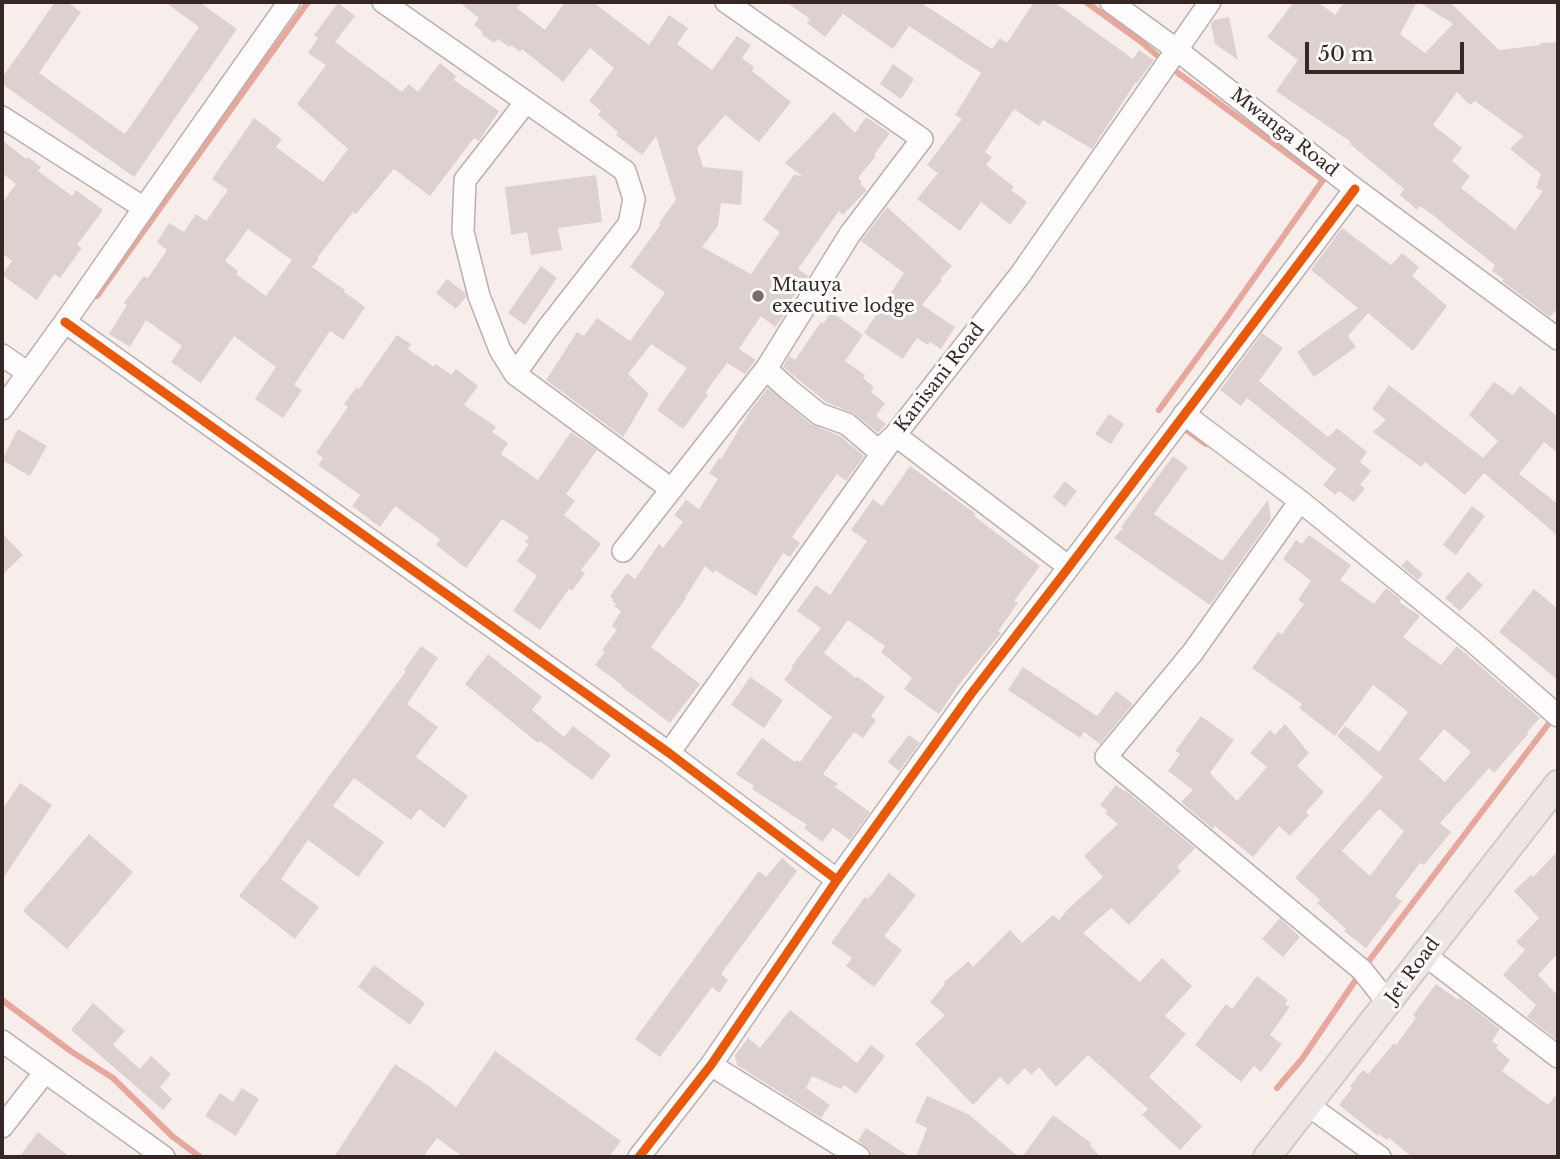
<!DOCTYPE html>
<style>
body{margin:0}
#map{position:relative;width:1560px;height:1159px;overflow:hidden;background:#f7eeec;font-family:"Libre Baskerville",serif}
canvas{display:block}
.frame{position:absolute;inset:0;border:4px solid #372724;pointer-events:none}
.scale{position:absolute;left:1305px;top:42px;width:159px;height:32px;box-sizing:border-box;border:4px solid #372724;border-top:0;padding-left:9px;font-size:21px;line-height:24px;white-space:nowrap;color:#372724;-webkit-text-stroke:5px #fcfcfc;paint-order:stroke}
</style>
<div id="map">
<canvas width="1560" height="1159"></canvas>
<div class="frame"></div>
<div class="scale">50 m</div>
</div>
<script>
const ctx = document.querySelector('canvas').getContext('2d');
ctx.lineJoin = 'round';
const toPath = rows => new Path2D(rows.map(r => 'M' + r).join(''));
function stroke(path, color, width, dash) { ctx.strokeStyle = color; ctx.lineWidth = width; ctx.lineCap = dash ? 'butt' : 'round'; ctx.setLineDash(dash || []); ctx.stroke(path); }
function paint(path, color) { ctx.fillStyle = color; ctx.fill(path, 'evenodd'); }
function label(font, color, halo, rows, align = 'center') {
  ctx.font = font + ' "Libre Baskerville",serif'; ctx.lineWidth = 6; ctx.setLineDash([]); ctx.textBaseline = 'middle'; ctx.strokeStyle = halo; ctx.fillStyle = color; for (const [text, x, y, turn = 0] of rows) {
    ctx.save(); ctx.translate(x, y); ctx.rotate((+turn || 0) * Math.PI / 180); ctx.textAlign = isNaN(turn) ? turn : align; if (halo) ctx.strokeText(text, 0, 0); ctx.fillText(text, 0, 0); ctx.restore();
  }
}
stroke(toPath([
 [1086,2,1140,41,1178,73,1323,180,1226,318,1159,410],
 [97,296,308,2],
 [1181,426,1206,444],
 [1365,966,1553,718],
 [2,1000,72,1052,113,1078,172,1136,200,1157],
 [1277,1088,1302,1059,1359,975]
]), '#e6a79d', 6);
paint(toPath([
 [55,2,67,2,81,12,39,73,125,134,199,27,165,2,199,2,237,29,134,177,2,84,2,78],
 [459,2,522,2,517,8,545,30,565,2,593,2,649,45,669,15,688,28,677,44,712,70,737,36,751,45,742,58,754,67,752,71,791,102,759,142,725,115,697,148,703,167,743,171,741,205,721,203,718,226,702,247,751,274,780,232,763,220,794,175,802,176,785,163,834,112,855,133,866,117,890,133,874,155,876,156,858,178,862,182,860,184,867,190,843,215,839,211,798,269,808,276,783,311,785,313,785,314,775,327,761,316,739,349,756,360,755,361,745,374,727,363,705,393,708,395,683,429,657,410,687,368,651,344,628,374,649,394,623,437,546,380,577,332,584,336,597,318,630,341,665,293,630,267,661,224,659,223,676,200,656,136,642,155,616,135,618,132,598,115,601,111,589,101,614,68,590,48,563,82,522,49,520,52,511,45,509,47,498,39,494,43,481,34,483,32,474,25,479,18],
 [786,2,920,2,992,49,1000,38,1007,43,1034,2,1054,2,1133,59,1139,50,1154,60,1137,83,1136,82,1092,149,1043,120,1039,126,1014,109,985,152,992,157,986,165,1014,187,1011,190,1027,202,1010,225,981,202,960,231,917,199,938,173,927,165,962,119,955,115,981,73,909,26,893,49,843,14,825,37,807,23,810,19],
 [1294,2,1318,2,1335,15,1344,2,1417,2,1400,34,1425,53,1453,24,1419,2,1450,2,1499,50,1541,45,1540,43,1558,42,1558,308,1550,317,1502,281,1504,279,1492,271,1495,265,1447,227,1433,215,1420,206,1417,210,1400,195,1404,189,1350,144,1351,142,1276,91,1298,60,1267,37],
 [1457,92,1470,105,1475,101,1523,136,1510,149,1541,174,1536,188,1543,191,1515,230,1461,188,1470,176,1452,161,1462,148,1433,125],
 [338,3,355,16,335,42,402,92,409,84,418,92,440,63,456,76,454,80,499,111,479,141,474,138,430,196,394,169,356,214,353,212,317,258,319,259,312,267,345,290,344,292,365,307,343,340,330,331,294,385,302,390,283,418,255,399,276,367,234,336,201,383,171,362,182,346,146,320,130,347,109,334,127,305,124,303,144,276,148,278,167,250,157,242,169,223,184,232,196,214,206,221,228,190,212,179,254,118,282,139,276,147,323,182,348,149,297,104,326,65,308,53,318,38,314,35],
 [248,229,292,260,266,296,236,274,238,271,225,261],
 [1229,17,1238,60,1215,44,1211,24,1214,20],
 [893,64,914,79,901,99,880,84],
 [2,140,26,159,28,157,41,167,38,171,72,196,76,190,103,210,77,245,82,248,60,278,54,274,37,300,2,275,12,261,2,253,2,203,16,184,2,173],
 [596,175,602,222,558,228,562,250,531,255,527,232,511,235,505,187],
 [887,207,952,266,940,279,942,280,922,305,955,327,941,349,930,342,928,345,917,338,903,359,864,333,904,273,861,241],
 [1342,228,1391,265,1402,253,1419,267,1412,276,1447,306,1413,351,1368,313,1348,336,1356,347,1314,377,1297,352,1358,308,1311,270],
 [541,266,557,278,525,325,508,313],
 [447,279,465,293,466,297,456,309,436,293],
 [831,312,863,335,845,361,865,375,863,378,874,387,871,392,885,403,876,416,886,424,878,433,855,414,826,402,783,367,789,356,795,360,821,322,823,324],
 [1262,333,1283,348,1259,381,1328,437,1329,435,1330,436,1337,428,1367,452,1360,462,1371,471,1360,485,1365,488,1354,502,1339,491,1335,495,1323,485,1336,469,1247,398,1241,406,1220,390],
 [397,335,411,344,408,349,434,367,436,364,451,375,456,369,478,386,464,405,496,427,492,432,508,443,501,454,538,480,571,432,597,450,566,494,575,501,564,515,601,544,581,570,585,573,572,591,569,589,540,630,513,611,537,576,517,561,529,544,525,542,529,537,502,519,466,568,436,545,440,539,395,506,380,527,352,506,360,495,318,465,323,458,316,453,348,407,344,404,357,387,359,389],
 [1494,382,1513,395,1520,386,1558,417,1558,453,1544,442,1519,474,1558,504,1558,536,1484,473,1465,495,1425,462,1421,467,1373,432,1386,420,1372,409,1389,385,1483,458,1498,441,1469,415],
 [768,388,811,424,840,436,864,456,846,481,837,474,792,537,800,543,790,557,783,553,756,596,715,570,713,573,705,566,685,598,686,598,651,647,700,684,670,723,621,686,622,685,595,665,605,652,602,650,617,630,612,626,621,611,614,606,616,604,612,601,613,599,610,596,627,573,635,579,659,544,663,548,683,522,674,515,686,500,699,509,718,479,709,473,719,458,721,459,750,411],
 [1109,414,1124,424,1111,444,1095,434],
 [18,429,47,446,30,476,2,460],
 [1173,456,1188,467,1154,514,1222,561,1268,500,1271,519,1210,605,1114,538,1123,528,1121,527],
 [910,466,976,514,974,516,1040,566,1014,601,1018,603,998,631,1001,633,960,683,939,714,904,689,912,678,881,652,885,646,848,620,824,653,856,678,858,677,885,697,871,716,876,720,863,738,854,732,823,774,838,784,835,787,870,812,850,840,833,828,822,842,804,828,807,825,752,789,754,786,736,774,762,738,795,762,796,760,800,762,832,717,784,680,793,668,791,667,821,628,797,611,816,585,830,595,867,541,851,530,873,499,882,506],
 [1065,481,1077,491,1065,507,1053,497],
 [1472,506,1485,516,1456,555,1443,545],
 [2,533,23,555,2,575],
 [1309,535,1351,565,1340,580,1374,604,1386,588,1401,600,1399,602,1420,616,1403,637,1441,665,1457,646,1540,718,1527,732,1529,733,1494,773,1489,768,1440,823,1451,832,1424,865,1420,863,1395,896,1402,901,1366,948,1344,931,1346,929,1317,903,1320,900,1295,878,1383,777,1337,736,1345,726,1379,752,1408,712,1373,685,1335,736,1299,708,1302,704,1252,668,1278,632,1282,634,1304,604,1298,600,1311,581,1283,559,1296,540,1302,544],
 [1444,729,1471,752,1445,782,1419,759],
 [1379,809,1404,831,1370,876,1342,851],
 [1407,560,1423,574,1418,580,1401,566],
 [1468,572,1483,585,1460,611,1445,598],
 [1534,589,1558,609,1558,680,1499,632],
 [421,646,438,658,407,704,438,727,416,757,468,796,444,828,419,809,411,820,354,778,333,806,384,842,358,877,308,840,281,879,319,907,295,939,239,896,263,865,264,865,406,671,404,670],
 [488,654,542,697,532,710,564,737,573,726,611,755,592,780,540,741,538,743,465,684],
 [1023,667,1097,716,1116,691,1133,704,1100,744,1084,732,1080,738,1008,690],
 [750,677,783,700,764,728,731,705],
 [1201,716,1234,740,1210,773,1237,801,1267,767,1250,753,1270,730,1275,735,1285,724,1309,753,1297,766,1324,792,1306,812,1309,815,1290,836,1279,826,1253,857,1215,826,1213,829,1181,802,1193,790,1168,771,1180,754,1175,751],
 [909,735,920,743,899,771,888,762],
 [20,783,52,805,2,880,2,810],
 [1116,785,1124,791,1125,790,1195,848,1177,867,1181,871,1129,925,1111,908,1083,933,1140,982,1162,958,1192,986,1165,1016,1186,1034,1149,1077,1202,1126,1180,1150,1142,1115,1148,1109,1088,1055,1056,1087,1039,1067,1031,1075,1025,1068,1008,1085,1000,1077,973,1105,915,1044,945,1015,930,1002,945,984,944,982,969,961,973,967,1010,930,1022,943,1053,915,1059,920,1068,909,1103,877,1084,856,1118,824,1105,813,1107,810,1100,805],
 [89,834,133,872,67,949,23,911],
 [1558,851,1558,953,1538,975,1558,996,1558,1041,1527,1017,1536,1005,1503,975,1525,950,1516,942,1539,918,1514,891,1531,875,1533,877],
 [782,858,797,871,721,974,728,980,719,993,712,987,660,1057,635,1039,759,871,766,877],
 [889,873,916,895,884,936,902,950,874,987,846,966,852,958,831,943,865,897,868,899],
 [1280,918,1300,937,1283,957,1262,939],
 [374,965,425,1003,410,1025,358,987],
 [1257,976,1288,1000,1285,1004,1290,1007,1270,1035,1282,1044,1261,1072,1254,1066,1241,1082,1195,1045,1226,1004,1232,1009],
 [1436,984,1458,1000,1460,998,1500,1029,1492,1041,1498,1045,1496,1048,1510,1060,1502,1071,1548,1105,1558,1093,1558,1157,1412,1157,1389,1138,1387,1140,1379,1134,1378,1136,1339,1105,1352,1088,1350,1086,1363,1070,1368,1074,1394,1043,1396,1045,1416,1018,1413,1015],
 [93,1003,125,1031,113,1045,140,1069,151,1056,171,1074,160,1087,172,1099,163,1110,71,1030],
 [790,1010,857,1063,871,1045,885,1056,856,1094,844,1085,841,1089,812,1076,806,1088,830,1105,821,1118,737,1065,735,1055,748,1038,760,1048],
 [495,1051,621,1141,609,1157,463,1157,437,1138,423,1157,334,1157,395,1064,430,1087,456,1107],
 [242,1088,259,1099,236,1136,205,1116,220,1093,233,1102],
 [927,1096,968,1114,1019,1157,916,1157,927,1128,915,1122],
 [1053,1115,1091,1143,1090,1145,1100,1157,1022,1157],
 [866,1128,910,1157,872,1157,870,1150,858,1141],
 [38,1132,70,1157,19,1157]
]), '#ddd1cf');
const minor = toPath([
 [383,2,625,171,634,199,629,224,547,329,515,374],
 [1111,2,1177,50,1355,189,1558,339],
 [526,102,465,180,463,232,479,296,500,350,515,374,671,489],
 [2,117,144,208],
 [65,322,669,753,837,880],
 [2,355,28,373],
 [766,369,788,389,819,414,847,424,874,447,881,448,895,435,1069,567],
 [2,409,65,322,144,208,289,2],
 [1184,414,1300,501,1471,640,1558,716],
 [1300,501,1193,652,1106,757,1362,970,1388,1003],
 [623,551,766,369,850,234,922,139,726,2],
 [669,753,895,435,1020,275,1210,2],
 [1425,955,1558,1057],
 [2,1041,164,1157],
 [711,1065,859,1157],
 [1308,1105,1380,1157],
 [2,1127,45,1072],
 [639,1157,711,1065,837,880,971,694,1069,567,1355,189]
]);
const major = toPath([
 [1267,1157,1558,784]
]);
stroke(minor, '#baafad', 24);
stroke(major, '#d0c9c8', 30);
stroke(minor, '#fefcfc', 21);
stroke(major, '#ede6e4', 26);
stroke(toPath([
 [65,322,669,753,837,880],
 [639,1157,711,1065,837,880,971,694,1069,567,1355,189]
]), '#e8590c', 9);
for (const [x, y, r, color] of [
 [758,296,7,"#7a6d6a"]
]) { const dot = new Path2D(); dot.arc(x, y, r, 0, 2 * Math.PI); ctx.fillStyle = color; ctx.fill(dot); stroke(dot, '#fcfcfc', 2.5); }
label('18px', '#372724', '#fcfcfc', [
 ["Mwanga Road",1284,133,38],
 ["Kanisani Road",940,378,-52],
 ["Jet Road",1413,971,-53]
]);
label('18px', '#372724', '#fcfcfc', [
 ["Mtauya",772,286],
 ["executive lodge",772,307]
], 'left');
</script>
